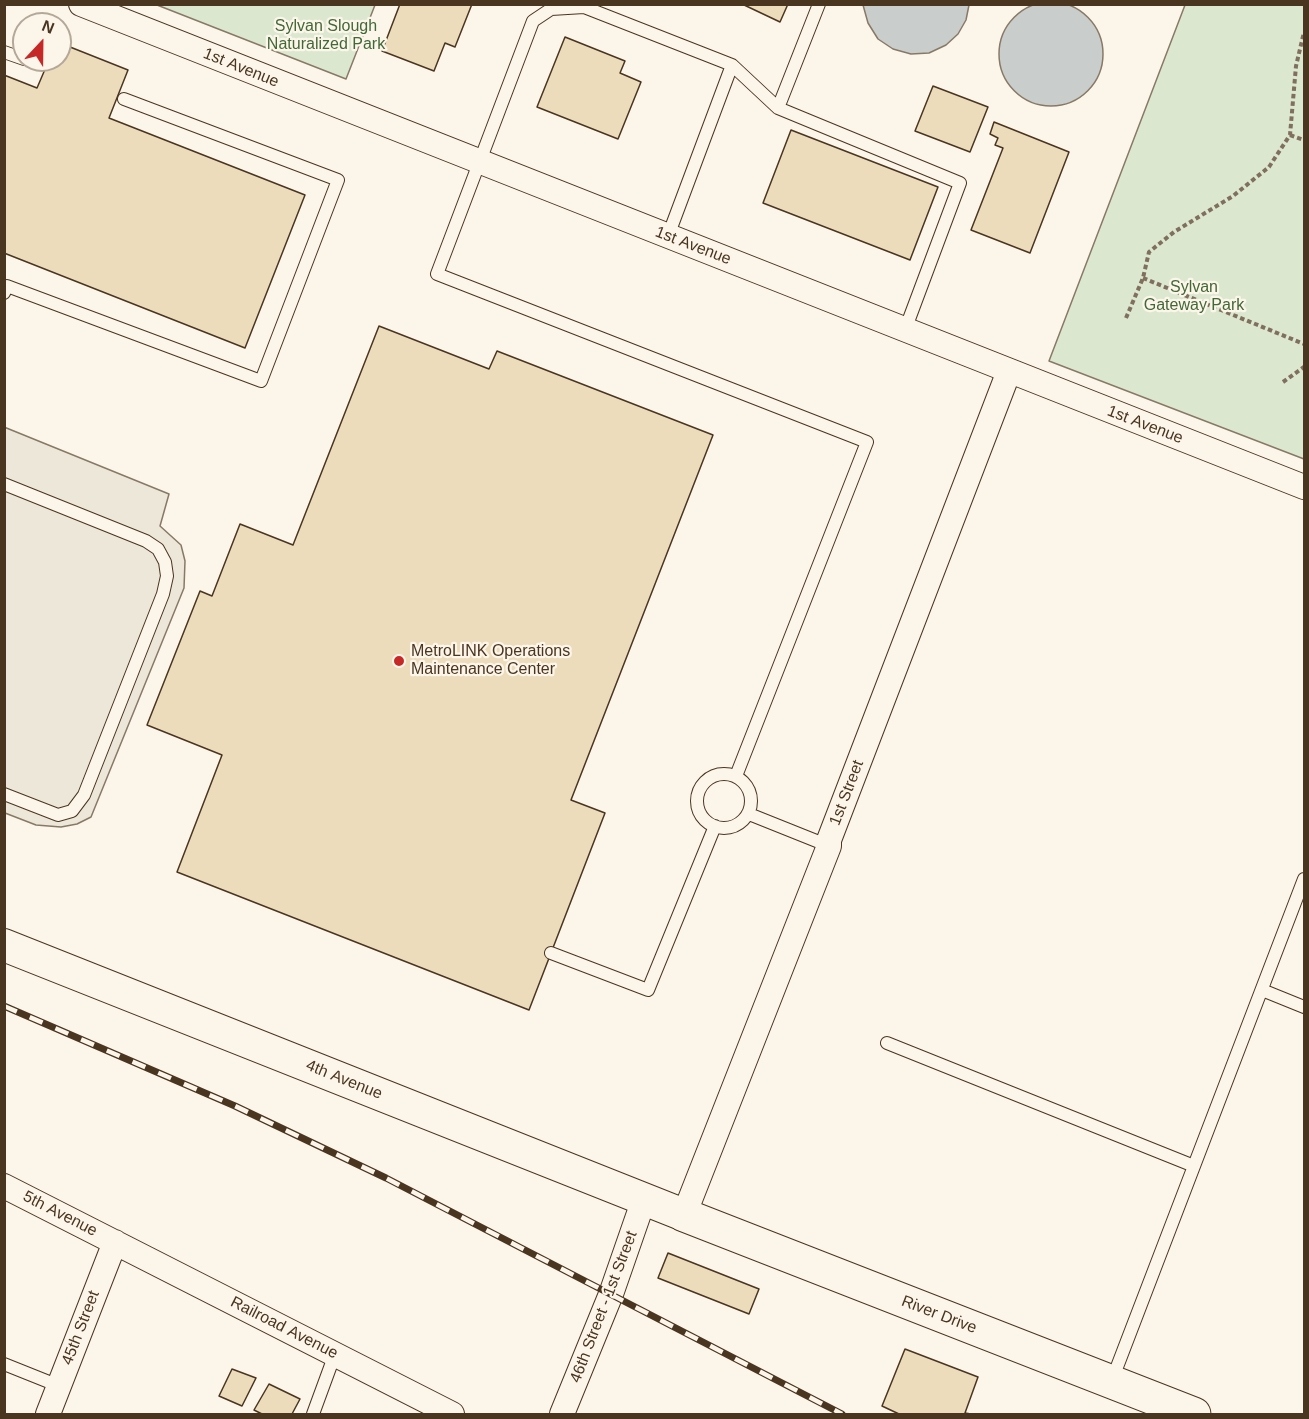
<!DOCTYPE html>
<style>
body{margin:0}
#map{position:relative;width:1309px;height:1419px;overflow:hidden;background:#fbf6e9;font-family:Arial,sans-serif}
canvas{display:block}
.frame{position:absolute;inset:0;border:6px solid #4a3520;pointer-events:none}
.north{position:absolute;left:12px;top:12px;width:60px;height:60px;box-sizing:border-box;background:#fbf6e9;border:2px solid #b4a999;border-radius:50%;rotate:22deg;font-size:16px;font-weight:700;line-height:24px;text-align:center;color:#4a3520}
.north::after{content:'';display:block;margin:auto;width:21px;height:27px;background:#c62828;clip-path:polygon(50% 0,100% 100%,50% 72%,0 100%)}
</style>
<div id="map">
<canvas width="1309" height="1419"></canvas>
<div class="frame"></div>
<div class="north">N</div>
</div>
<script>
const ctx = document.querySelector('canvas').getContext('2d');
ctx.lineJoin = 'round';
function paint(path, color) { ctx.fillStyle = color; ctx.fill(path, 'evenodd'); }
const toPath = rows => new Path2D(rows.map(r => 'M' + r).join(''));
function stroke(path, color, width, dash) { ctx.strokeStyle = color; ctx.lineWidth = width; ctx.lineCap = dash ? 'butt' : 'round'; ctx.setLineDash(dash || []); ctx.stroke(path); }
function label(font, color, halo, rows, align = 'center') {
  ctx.font = font + ' Arial,sans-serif'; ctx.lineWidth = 4.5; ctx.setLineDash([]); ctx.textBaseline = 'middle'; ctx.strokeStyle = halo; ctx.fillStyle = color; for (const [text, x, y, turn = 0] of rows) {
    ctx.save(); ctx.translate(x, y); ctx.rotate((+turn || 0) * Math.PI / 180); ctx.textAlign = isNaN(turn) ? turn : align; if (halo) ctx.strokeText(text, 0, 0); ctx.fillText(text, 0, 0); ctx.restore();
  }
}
const green = toPath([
 [157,5,375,5,346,79,157,5],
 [1185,5,1304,5,1304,459,1049,361,1185,5]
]);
paint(green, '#dce7d0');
stroke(green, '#887966', 1.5);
const parking = toPath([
 [4,427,169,494,160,526,181,545,185,561,184,588,91,817,77,824,61,827,36,825,5,813,4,427]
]);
paint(parking, '#ede7d9');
stroke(parking, '#887966', 1.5);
const water = toPath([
 '999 54a52 52 0 1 1 104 0a52 52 0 1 1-104 0Z',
 [863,5,969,4,969,5,966,20,958,34,946,45,929,53,911,54,893,49,878,39,868,23,863,5]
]);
paint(water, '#c9cecd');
stroke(water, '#887966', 1.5);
const building = toPath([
 [400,4,472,4,455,47,445,43,434,71,382,51,400,4],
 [742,4,788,4,780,22,742,4],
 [565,37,625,61,620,73,641,82,618,139,537,107,565,37],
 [60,43,128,70,109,118,305,195,245,348,4,253,4,75,37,88,49,60,60,60,60,43],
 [933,86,988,107,970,152,915,131,933,86],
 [994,122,1069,152,1030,253,971,230,1003,148,995,145,998,138,990,134,994,122],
 [791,130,938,187,910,260,763,203,791,130],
 [379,326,489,369,497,351,713,435,571,800,605,813,529,1010,177,872,222,755,147,725,200,591,212,596,240,524,293,545,379,326],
 [668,1253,759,1289,749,1314,658,1278,668,1253],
 [905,1349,978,1377,965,1413,971,1414,899,1414,882,1406,905,1349],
 [232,1369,256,1378,242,1406,219,1396,232,1369],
 [269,1384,300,1399,292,1414,262,1414,254,1410,269,1384]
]);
paint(building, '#ecdcbc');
stroke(building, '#4a3520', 1.5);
const service = toPath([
 [4,52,24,59],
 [778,108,819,4],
 [668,236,732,65],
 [4,293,7,286,261,381,338,180,124,99],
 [4,484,146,541,158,549,165,562,167,576,163,594,84,795,72,811,58,815,4,794],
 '697 801a27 27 0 1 1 54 0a27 27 0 1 1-54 0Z',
 [736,776,867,442,437,274,533,21,551,9,584,7,732,65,778,108,960,183,905,330],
 [749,814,829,846],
 [551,953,648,990,715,826],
 [1262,990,1304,1007],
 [887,1043,1194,1166],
 [4,1364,59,1386],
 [1112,1380,1304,879],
 [313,1414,335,1354]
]);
const minor = toPath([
 [81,4,1304,487],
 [4,1186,452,1414],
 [684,1215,829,846,829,840,1009,371],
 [48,1414,115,1242],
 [562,1414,611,1294,644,1199]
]);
const tertiary = toPath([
 [4,945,684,1215]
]);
const secondary = toPath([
 [684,1215,1194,1414]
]);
stroke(service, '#4a3520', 14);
stroke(minor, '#4a3520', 26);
stroke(tertiary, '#4a3520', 34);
stroke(secondary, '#4a3520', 35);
stroke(toPath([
 [1290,135,1304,140],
 [1143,278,1304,344],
 [1126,318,1143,278,1149,252,1174,232,1233,196,1269,167,1290,135,1296,66,1304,32],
 [1283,382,1304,367]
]), '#7f6f5c', 4, [4.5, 3]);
stroke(service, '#fbf6e9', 12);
stroke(minor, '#fbf6e9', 24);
stroke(tertiary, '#fbf6e9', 32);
stroke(secondary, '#fbf6e9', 33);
const rail = toPath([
 [4,1006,235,1106,386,1178,842,1414]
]);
stroke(rail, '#4a3520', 7);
stroke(rail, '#fbf6e9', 4.5, [14]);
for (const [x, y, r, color] of [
 [399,661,6,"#c62828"]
]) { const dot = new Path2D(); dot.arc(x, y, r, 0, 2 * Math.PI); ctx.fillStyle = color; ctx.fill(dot); stroke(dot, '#fbf6e9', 2); }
label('16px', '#436837', '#fbf6e9', [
 ["Sylvan Slough",326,27],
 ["Naturalized Park",326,45],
 ["Sylvan",1194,288],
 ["Gateway Park",1194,306]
]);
label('16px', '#4a3520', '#fbf6e9', [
 ["1st Avenue",241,68,22],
 ["1st Avenue",693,246,21],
 ["1st Avenue",1145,425,21],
 ["1st Street",847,793,-69],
 ["4th Avenue",344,1080,22],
 ["5th Avenue",60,1214,27],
 ["46th Street - 1st Street",604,1307,-69],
 ["River Drive",939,1315,21],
 ["45th Street",81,1328,-69],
 ["Railroad Avenue",284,1328,27]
]);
label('16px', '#4a3520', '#fbf6e9', [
 ["MetroLINK Operations",411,652],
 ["Maintenance Center",411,670]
], 'left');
</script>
